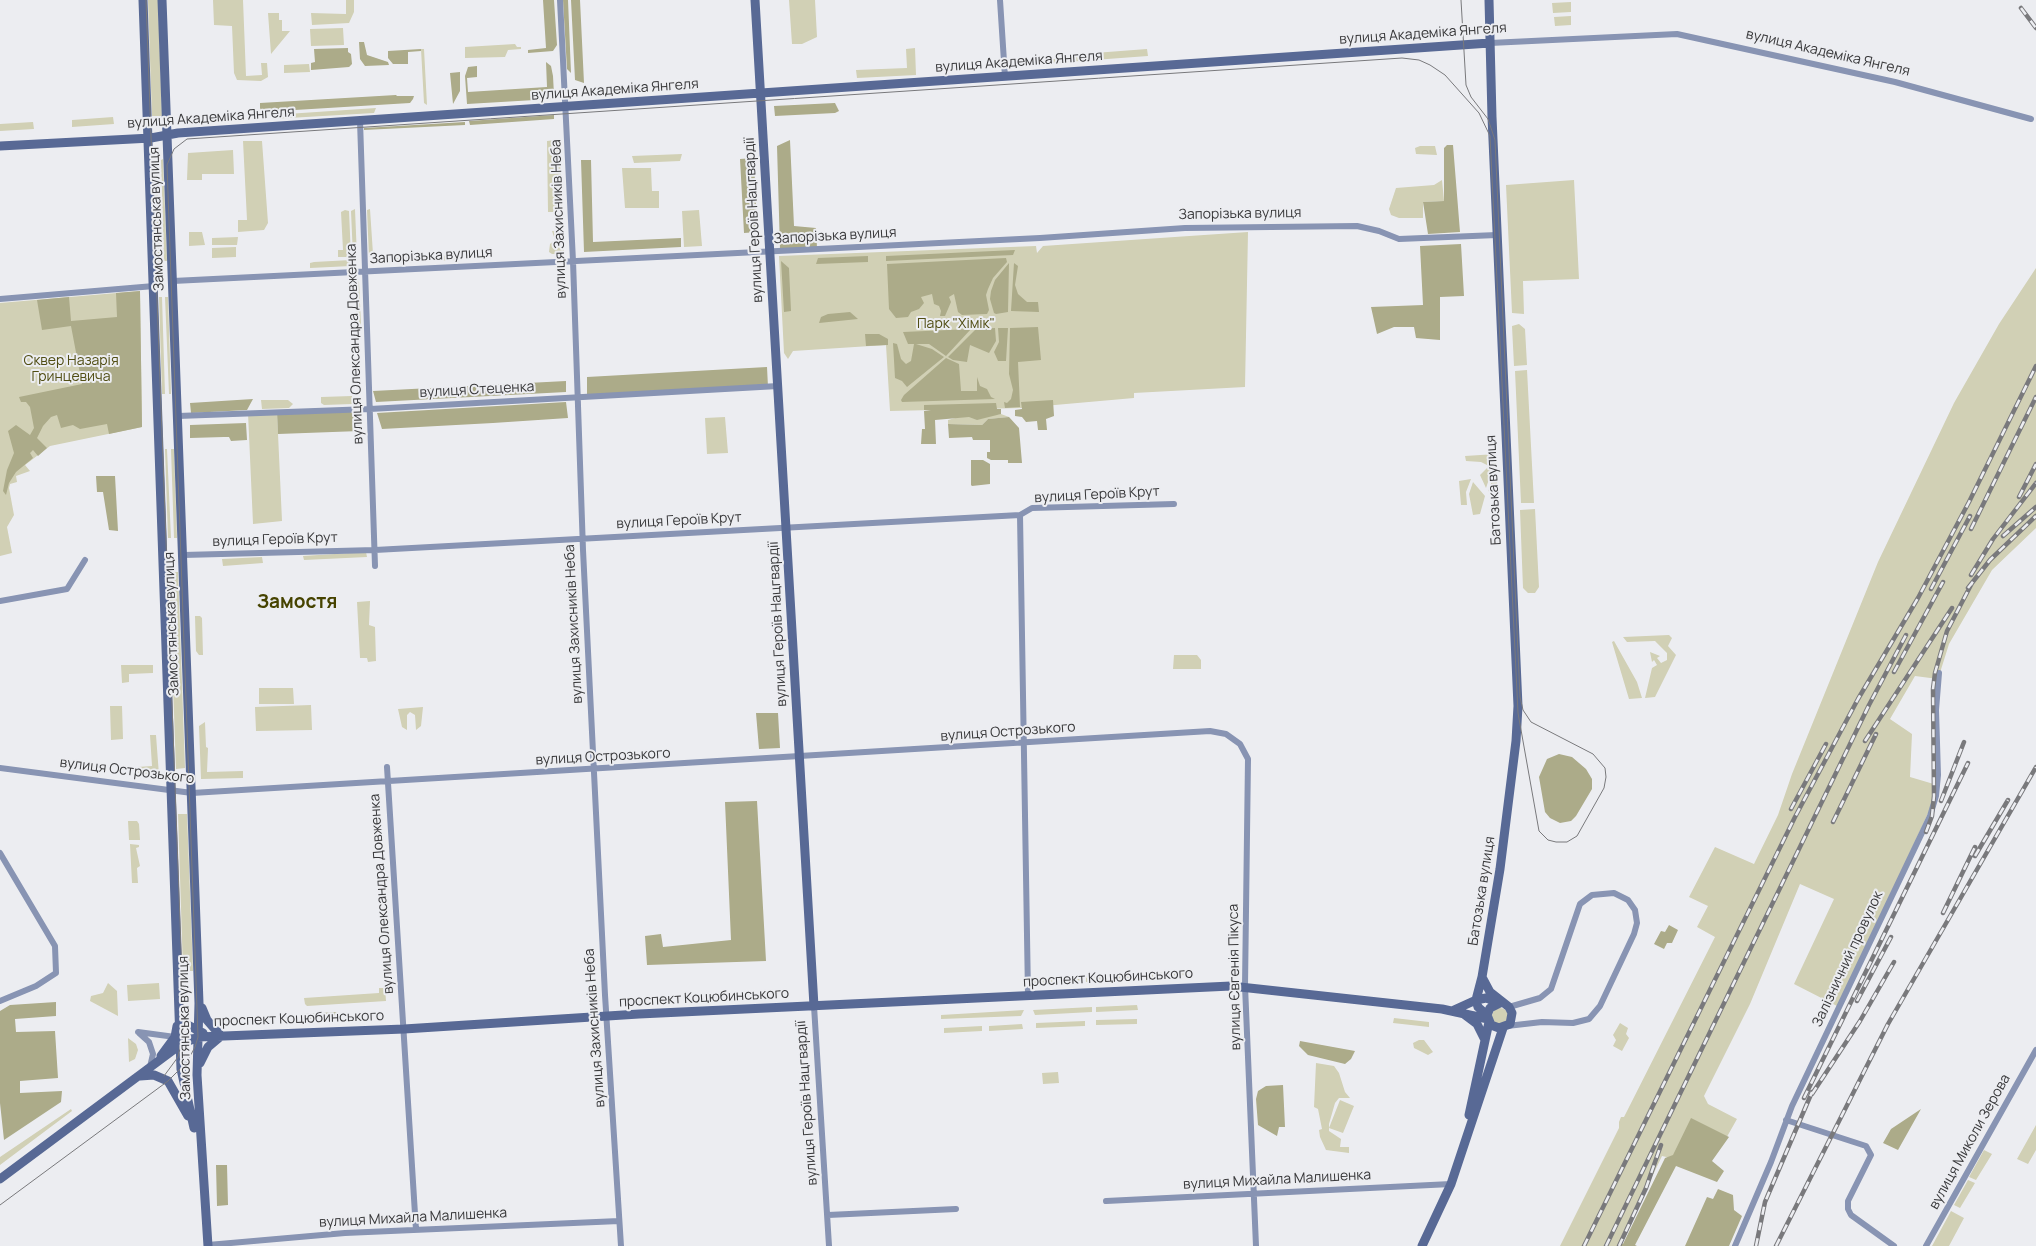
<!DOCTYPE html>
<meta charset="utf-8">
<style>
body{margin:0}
canvas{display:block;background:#ecedf1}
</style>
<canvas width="2036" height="1246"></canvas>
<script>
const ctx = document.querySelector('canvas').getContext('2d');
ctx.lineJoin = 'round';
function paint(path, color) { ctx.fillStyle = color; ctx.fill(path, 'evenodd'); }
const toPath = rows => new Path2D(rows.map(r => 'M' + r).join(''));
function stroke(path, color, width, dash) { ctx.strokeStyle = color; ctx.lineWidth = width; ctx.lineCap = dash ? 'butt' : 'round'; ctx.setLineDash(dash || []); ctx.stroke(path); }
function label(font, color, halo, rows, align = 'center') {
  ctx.font = font + ' Manrope,sans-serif'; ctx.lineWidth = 4; ctx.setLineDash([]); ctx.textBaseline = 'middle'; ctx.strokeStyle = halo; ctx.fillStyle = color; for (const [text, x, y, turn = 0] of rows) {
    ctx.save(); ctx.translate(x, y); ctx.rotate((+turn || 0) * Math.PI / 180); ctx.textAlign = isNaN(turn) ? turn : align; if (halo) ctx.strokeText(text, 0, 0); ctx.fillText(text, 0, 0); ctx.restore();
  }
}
paint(toPath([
 [148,0,158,0,162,116,152,116],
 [213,0,243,0,246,76,262,75,261,63,267,63,268,77,261,81,237,80,234,73,232,26,214,25],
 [346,0,354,0,354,12,349,23,312,25,311,13,346,14],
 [789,0,815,0,817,37,802,44,792,44],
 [1571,2,1571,12,1553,13,1552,3],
 [268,13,279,13,279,20,282,20,282,31,290,31,271,54],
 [1571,16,1571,25,1555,26,1554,17],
 [343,28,344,45,311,46,310,29],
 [515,44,517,47,521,47,521,49,508,50,505,57,465,58,465,47],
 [915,48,916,75,857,78,856,70,907,68,906,49],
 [421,49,424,49,427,105,424,103],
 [1147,49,1148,56,1053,63,1053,59,1068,58,1068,55],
 [309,64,310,72,284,73,284,65],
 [376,108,374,113,272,119,272,115],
 [113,117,114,124,72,127,72,120],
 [33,122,34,129,0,131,0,124],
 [556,140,560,158,562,212,548,212,547,141],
 [243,141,262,141,268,223,264,230,238,232,238,220,247,220],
 [1420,146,1435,146,1437,155,1416,154,1415,148],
 [233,150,234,174,202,174,202,180,187,180,188,153],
 [682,154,680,161,634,163,632,156],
 [157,159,160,262,158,261,154,160],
 [163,159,167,261,164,261,161,160],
 [622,168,651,168,652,191,659,191,659,208,625,208],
 [1442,180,1444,201,1423,202,1423,218,1399,218,1391,215,1389,209,1396,188,1434,185],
 [1574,180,1579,279,1523,281,1524,314,1512,313,1506,185],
 [355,209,357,257,353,257,351,211],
 [370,209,373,254,369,257,367,210],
 [345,210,349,211,351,257,338,257,338,250,343,250,341,212],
 [699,210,702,246,684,247,682,211],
 [552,231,563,232,564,251,560,254,552,254,549,252,550,244,555,240],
 [189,232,202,232,205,245,189,246],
 [1248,232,1245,387,1134,393,1134,398,1021,408,890,411,886,345,793,351,788,359,784,353,779,256,1036,246,1037,253,1043,246],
 [238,237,237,245,212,245,212,238],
 [236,247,236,257,212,258,212,248],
 [458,255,458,260,422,261,421,257],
 [418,257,417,262,376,263,375,259],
 [351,260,351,266,310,268,310,263,314,262],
 [2036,268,2036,528,1992,570,1949,644,1938,679,1915,676,1890,719,1912,734,1910,777,1937,785,1935,798,1839,1007,1794,984,1834,899,1800,884,1750,1004,1704,1096,1708,1104,1737,1119,1724,1142,1675,1159,1662,1156,1619,1246,1560,1246,1619,1128,1619,1122,1621,1117,1624,1117,1715,937,1697,927,1708,906,1689,897,1715,847,1754,864,1778,815,1792,774,1878,562,1954,403,1999,324],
 [355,280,359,282,361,324,357,326],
 [140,291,142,427,50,446,25,465,30,471,16,476,17,482,10,484,9,488,14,515,7,527,12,553,0,556,0,303],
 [159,297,162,297,165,394,162,394],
 [165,297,168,297,171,394,169,394],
 [1519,324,1525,329,1527,365,1514,366,1512,326],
 [1527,370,1534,503,1521,503,1515,371],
 [352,396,352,404,324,405,321,403,321,397],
 [261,400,288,400,293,404,289,408,262,409],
 [277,412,282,521,253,524,248,413],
 [1001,414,1009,417,988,419,982,425,948,424,948,420,959,417],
 [725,417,728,453,707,454,705,418],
 [165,449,167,449,171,538,168,538],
 [171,449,174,449,177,538,174,538],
 [1496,454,1497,485,1491,492,1488,491,1493,479,1489,479,1486,488,1480,475,1489,466,1481,462,1466,461,1465,456],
 [1471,479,1466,492,1467,505,1461,505,1459,481],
 [1473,482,1485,496,1480,514,1473,515,1469,494],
 [1535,509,1539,587,1535,593,1528,593,1523,588,1520,510],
 [366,552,367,557,304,560,303,556],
 [262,557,263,563,223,566,222,559],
 [169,572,178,572,185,768,176,769],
 [370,601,369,625,375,627,376,661,368,662,367,658,360,658,357,602],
 [195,616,200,616,202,618,203,655,199,655,196,651],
 [1669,635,1672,638,1668,646,1676,655,1655,697,1645,698,1652,668,1657,665,1654,660,1652,662,1650,652,1660,656,1657,658,1661,663,1667,660,1667,653,1655,641,1627,642,1623,637],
 [1614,641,1637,682,1642,698,1629,699,1612,642],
 [1174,655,1197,655,1201,660,1201,669,1173,669],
 [121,665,153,665,153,673,129,674,129,682,122,683],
 [259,688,293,688,294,704,259,704],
 [311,705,312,730,256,731,255,707],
 [110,706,122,706,123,739,111,740],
 [423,707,421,726,416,730,415,715,410,712,407,715,407,730,402,727,398,709],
 [205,722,206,747,208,748,207,772,243,771,243,778,201,779,199,726],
 [150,735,156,735,159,775,138,773,137,767,152,766],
 [178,814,187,814,193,971,183,971],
 [128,821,137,821,139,824,140,840,129,840],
 [130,844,139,845,139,847,136,848,140,866,137,868,138,883,132,883],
 [1185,971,1186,975,1142,978,1142,974],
 [1136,973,1136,979,1086,982,1086,976],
 [1082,976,1082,981,1031,984,1036,979],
 [108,983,117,991,118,1016,90,1001,91,996,103,993],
 [159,983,160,999,128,1001,127,985],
 [379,988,385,988,386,1001,307,1006,305,1004,304,998,379,993],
 [1137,1005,1138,1010,1096,1012,1096,1007],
 [1092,1007,1092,1012,1035,1015,1033,1010],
 '1492 1016a8 8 0 1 1 16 0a8 8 0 1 1-16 0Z',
 [1024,1010,1021,1016,941,1019,941,1015],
 [1394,1018,1429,1022,1429,1027,1393,1023],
 [1137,1019,1137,1024,1096,1025,1096,1020],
 [1085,1021,1085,1026,1036,1028,1036,1023],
 [1620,1023,1628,1028,1626,1034,1629,1038,1622,1051,1613,1046,1616,1040,1613,1035],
 [1022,1024,1023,1029,989,1031,989,1026],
 [982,1026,982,1031,944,1033,944,1028],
 [128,1038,136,1044,138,1050,135,1059,129,1062],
 [1419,1040,1424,1040,1433,1052,1428,1055,1414,1048,1413,1043],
 [1316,1063,1334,1066,1339,1073,1345,1092,1350,1098,1339,1098,1335,1103,1329,1124,1329,1131,1341,1139,1340,1147,1349,1147,1349,1153,1326,1150,1320,1137,1319,1130,1322,1129,1318,1109,1314,1107],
 [1058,1072,1059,1083,1043,1084,1042,1073],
 [1340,1100,1354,1106,1343,1133,1329,1128],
 [71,1109,72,1111,0,1165,0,1157],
 [2036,1125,2036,1150,2028,1164,2017,1159],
 [1984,1150,1992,1154,1976,1180,1969,1177],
 [1968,1180,1975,1183,1960,1208,1954,1205],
 [1951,1211,1964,1218,1949,1246,1932,1246]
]), '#d1d0b5');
paint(toPath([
 [543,0,554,0,557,45,553,51,528,53,528,50,546,48],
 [563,0,568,0,571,73,567,69],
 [571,0,580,0,584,83,575,80],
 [359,42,364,42,367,55,388,62,389,65,365,66,360,59],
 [348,48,348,52,351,54,352,64,349,67,311,70,311,63,315,62,314,49],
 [421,49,421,51,408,52,408,64,393,64,388,58,388,51],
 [546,62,551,66,553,76,554,95,552,99,467,104,465,76,468,67,477,66,477,77,467,78,468,92,547,87],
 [460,72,460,91,453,104,450,73],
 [396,95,397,96,414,96,413,99,410,103,262,112,260,108,260,103],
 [835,103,839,111,835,113,775,116,774,106],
 [554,115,554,119,470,125,469,121],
 [465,122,465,125,364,130,364,128],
 [790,140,794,226,816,228,817,248,780,249,777,146],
 [1447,145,1453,145,1460,232,1428,234,1423,202,1444,201,1444,148],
 [754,158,757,232,744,233,740,159],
 [581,160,591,160,593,242,681,238,681,247,584,252],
 [1461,244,1464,296,1440,297,1440,340,1416,338,1414,327,1394,327,1377,334,1371,307,1423,305,1420,246],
 [1015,250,1013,255,886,261,886,256],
 [868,256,868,262,816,264,818,258],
 [1006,258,1007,262,993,278,988,289,986,295,989,310,987,314,962,315,958,312,954,294,949,297,951,302,945,316,940,316,941,311,939,306,934,304,932,294,921,297,924,303,919,309,911,312,908,317,896,318,889,309,887,264],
 [781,261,789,268,791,311,784,312],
 [1009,263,1008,312,996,314,994,313,990,299,991,291,995,280],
 [1014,263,1018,266,1015,285,1018,294,1027,302,1038,302,1039,312,1011,311],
 [140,291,142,427,109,434,107,424,80,429,73,425,61,428,57,415,51,417,43,426,37,438,47,448,38,456,33,450,30,453,33,458,16,472,9,483,6,495,3,491,7,470,14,453,8,431,16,425,30,435,34,428,30,407,26,402,21,402,19,397,82,384,71,326,42,330,37,300,69,297,71,321,117,317,116,293],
 [850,312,858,319,819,323,821,317,828,314],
 [1038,327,1041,360,1018,362,1020,407,1005,408,1004,402,1007,403,1011,399,1013,390,1009,374,1010,328],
 [995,328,996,341,989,353,970,345,967,362,953,360,948,357,976,329],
 [998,328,1008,328,1006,361,998,361,994,352,999,342],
 [971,329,946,356,929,344,908,344,903,332],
 [865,334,879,334,888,339,888,345,866,346],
 [893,343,897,344,901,359,906,364,911,361,914,344,916,344,932,349,944,357,907,387,902,381,895,378],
 [946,358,959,364,961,391,977,391,977,377,980,386,987,389,991,397,995,399,902,402,901,400,904,395],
 [767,367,768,387,587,396,587,377],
 [566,381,566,392,376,402,373,391],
 [253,399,247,410,191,413,190,403],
 [1053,400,1054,416,1046,419,1047,430,1038,430,1037,421,1026,422,1022,417,1015,416,1015,410,1022,409,1021,402],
 [566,402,568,418,493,423,382,429,377,413],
 [996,403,997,409,1001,409,1001,414,977,420,969,417,935,420,936,444,921,444,922,429,925,429,924,411,931,411,924,410,924,405],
 [357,409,360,431,278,434,277,412],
 [1009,417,1019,428,1022,463,1008,463,1008,460,991,460,987,458,987,452,990,452,990,440,973,440,972,437,949,438,948,424,982,425,988,419],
 [246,423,247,440,231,441,229,437,224,437,190,438,190,425],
 [971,460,983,460,990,464,990,484,972,486,971,485],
 [96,476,115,476,118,531,109,530,103,492,97,492],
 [756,713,778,713,780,748,759,749],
 [1559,754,1572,757,1586,769,1592,779,1592,789,1576,816,1571,821,1560,823,1550,818,1545,812,1539,777,1547,759],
 [757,801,766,961,647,965,645,936,661,934,663,947,731,940,725,802],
 [1669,925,1678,930,1672,943,1667,943,1664,949,1654,944,1661,931,1665,932],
 [56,1002,56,1016,15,1019,16,1032,55,1031,58,1078,20,1081,20,1093,62,1091,61,1102,4,1140,0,1103,0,1011,10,1005],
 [337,1012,337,1017,304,1019,305,1014],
 [1300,1041,1355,1051,1351,1059,1345,1064,1308,1055,1299,1046],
 [1283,1085,1285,1127,1279,1127,1277,1136,1258,1125,1256,1099,1258,1091,1266,1086],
 [1921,1109,1898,1150,1883,1143,1891,1129],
 [1691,1118,1729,1137,1712,1161,1724,1171,1717,1182,1676,1166,1635,1245,1637,1246,1619,1246,1620,1242,1623,1244,1665,1158,1673,1155],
 [216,1165,227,1165,228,1205,217,1206],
 [1718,1189,1733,1195,1734,1210,1742,1216,1729,1246,1685,1246,1707,1197,1713,1199]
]), '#acab89');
stroke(toPath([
 [560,0,573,261,583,550,605,995,621,1246],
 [1000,0,1005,77],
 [1490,43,1677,34,1895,82,2031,119],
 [360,121,375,566],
 [173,281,1040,238,1185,228,1357,226,1379,231,1399,239,1497,235],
 [0,299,154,286],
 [178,416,370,409,778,386],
 [1020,515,1028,995],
 [183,555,375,550,1020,515,1032,508,1174,504],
 [0,601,67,589,85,560],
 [387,767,416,1230],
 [0,768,192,793,1210,731,1226,734,1240,744,1248,759,1245,986,1256,1246],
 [0,853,55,946,56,973,36,986,0,1001],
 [814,1006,829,1246],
 [1507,1026,1542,1022,1573,1023,1589,1019,1600,1006,1634,934,1637,923,1635,910,1628,900,1614,893,1592,895,1580,904,1551,989,1540,998,1509,1007],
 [138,1032,175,1037,194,1037],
 [139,1033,149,1042,153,1054,150,1067],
 [1786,1120,1866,1146,1871,1155,1848,1201,1848,1209,1851,1215,1894,1246],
 [1106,1201,1451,1184],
 [828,1215,956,1209],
 [208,1245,345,1233,619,1221],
 [1735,1246,1771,1162,1792,1106,1930,816,1936,796,1938,775,1936,710,1939,673],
 [1926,1246,2036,1050]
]), '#8894b3', 6);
stroke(toPath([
 [143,0,181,1069,194,1128],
 [162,0,199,1003,197,1075,208,1246],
 [755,0,814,1006],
 [0,146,151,138,178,133,1490,43],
 [1482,977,1490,992,1509,1007,1512,1013,1510,1024,1499,1028,1491,1025,1487,1015,1490,1008,1500,1003],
 [202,1008,207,1020,221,1036],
 [1454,1010,1476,1000,1486,998,1500,1003],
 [1465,1015,1477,1024,1484,1038],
 [1487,1015,1478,1007,1476,1000,1482,977,1500,869,1516,741,1518,706,1492,117,1489,0],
 [181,1016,182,1022,203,1033],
 [161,1056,175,1037,177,1026],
 [200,1063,208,1047,221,1036],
 [140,1076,154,1075,168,1081,188,1116],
 [1469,1115,1489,1022],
 [0,1179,180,1045,198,1037,404,1029,639,1014,1231,986,1442,1009,1488,1019],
 [1422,1246,1451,1184,1503,1028]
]), '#586995', 9);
stroke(toPath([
 [146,0,184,1028,178,1057,164,1076],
 [0,1205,168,1081,187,1062,195,1047,198,1037,167,165,174,149,187,139,1402,58,1419,60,1430,65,1445,75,1479,113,1490,136,1518,713,1539,831,1548,840,1556,842,1567,842,1577,836,1604,788,1606,777,1605,768,1593,754,1531,722,1523,710,1520,697,1495,140,1488,119,1471,97,1466,85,1461,0]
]), '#79797c', 1);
const rail = toPath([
 [2021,8,2036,28],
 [2019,497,2036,464],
 [1971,529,2036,397],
 [2003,536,2036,507],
 [1971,575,1993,539,2036,483],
 [1968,588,1990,560,2036,516],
 [1931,589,1970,516],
 [1894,672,1943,582],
 [1865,741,1952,608],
 [1941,801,1964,742],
 [1791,809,1826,744],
 [1833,822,1876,734],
 [1926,832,1932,816,1934,796,1933,689,1935,673,1947,631,1972,583],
 [1975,856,2008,800],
 [1943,913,1975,847],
 [1857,1001,1891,937],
 [1812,1094,1860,1021,1894,962],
 [1804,1098,1968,763],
 [1584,1246,1795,817,1858,699,1918,598,1969,502,2036,366],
 [1606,1246,1869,705,1906,635],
 [1619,1246,1646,1188,1661,1145],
 [1756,1246,1765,1202,1812,1092],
 [1776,1246,1888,1024,2036,767]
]);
stroke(rail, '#79797c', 4.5);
stroke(rail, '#ecedf1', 2.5, [8]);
label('14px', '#38383a', '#ecedf1', [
 ["вулиця Академіка Янгеля",1423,34,-4],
 ["вулиця Академіка Янгеля",1828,53,13],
 ["вулиця Академіка Янгеля",1019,62,-4],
 ["вулиця Академіка Янгеля",615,90,-4],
 ["вулиця Академіка Янгеля",211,118,-4],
 ["Запорізька вулиця",1240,214,-1],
 ["Замостянська вулиця",157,219,-92],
 ["вулиця Захисників Неба",559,219,-92],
 ["вулиця Героїв Нацгвардії",754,220,-93],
 ["Запорізька вулиця",835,236,-3],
 ["Запорізька вулиця",431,256,-3],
 ["вулиця Олександра Довженка",355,344,-92],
 ["вулиця Стеценка",477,390,-3],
 ["Батозька вулиця",1494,490,-93],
 ["вулиця Героїв Крут",1097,495,-3],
 ["вулиця Героїв Крут",679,521,-3],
 ["вулиця Героїв Крут",275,540,-2],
 ["Замостянська вулиця",172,624,-92],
 ["вулиця Захисників Неба",574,624,-93],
 ["вулиця Героїв Нацгвардії",778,624,-93],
 ["вулиця Острозького",1008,732,-4],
 ["вулиця Острозького",603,757,-3],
 ["вулиця Острозького",127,771,7],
 ["Батозька вулиця",1482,891,-81],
 ["вулиця Олександра Довженка",382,894,-94],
 ["Залізничний провулок",1848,959,-65],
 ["вулиця Євгенія Пікуса",1235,977,-91],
 ["проспект Коцюбинського",1108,978,-3],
 ["проспект Коцюбинського",704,998,-3],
 ["проспект Коцюбинського",299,1019,-2],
 ["Замостянська вулиця",185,1028,-91],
 ["вулиця Захисників Неба",595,1028,-94],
 ["вулиця Героїв Нацгвардії",807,1103,-94],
 ["вулиця Миколи Зерова",1970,1142,-61],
 ["вулиця Михайла Малишенка",1277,1180,-3],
 ["вулиця Михайла Малишенка",413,1218,-3]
]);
label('14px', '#514e14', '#ecedf1', [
 ["Парк \"Хімік\"",956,324],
 ["Сквер Назарія",71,361],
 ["Гринцевича",71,377]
]);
label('bold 19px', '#464300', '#ecedf1', [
 ["Замостя",297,603]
]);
</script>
